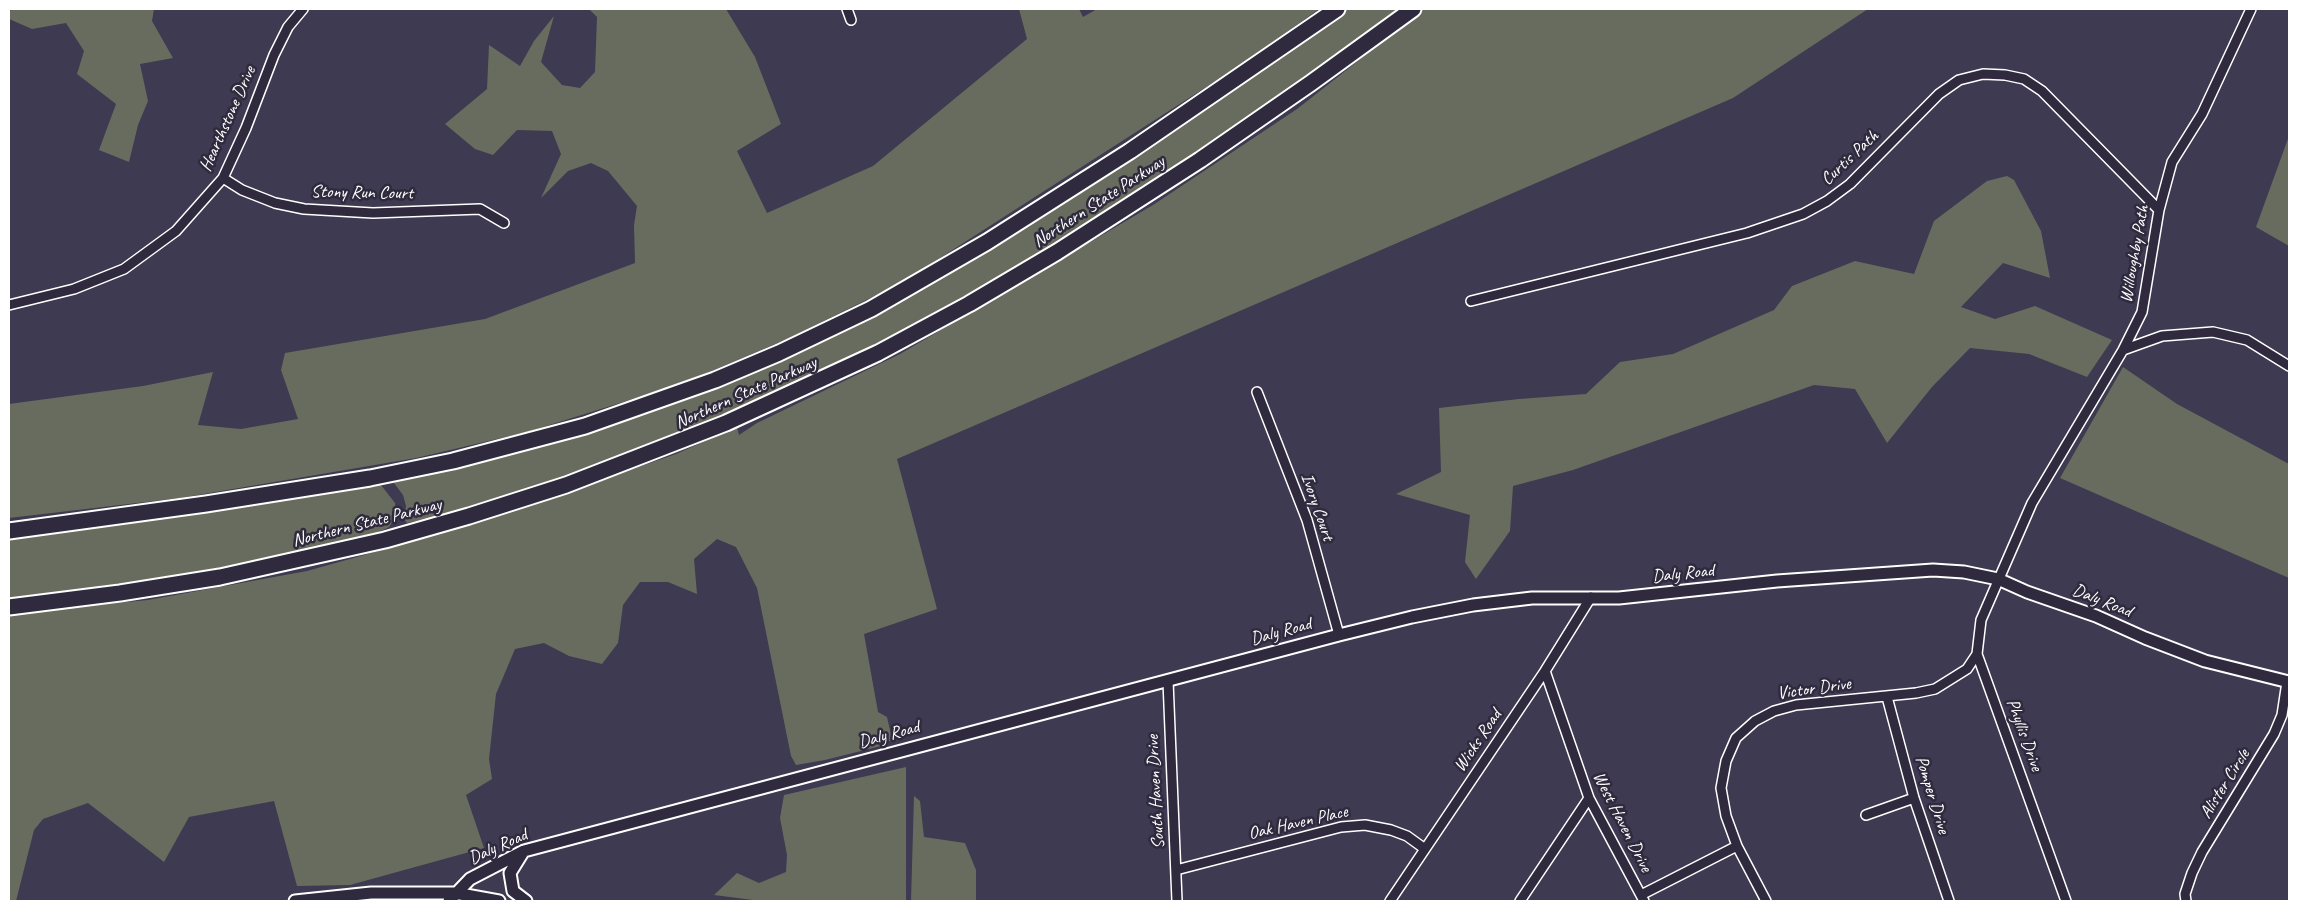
<!DOCTYPE html>
<style>
body{margin:0}
#map{position:relative;width:2298px;height:910px;overflow:hidden;background:#3d3a51;font-family:Caveat,sans-serif}
canvas{display:block}
.frame{position:absolute;inset:0;border:10px solid #fff;pointer-events:none}
</style>
<div id="map">
<canvas width="2298" height="910"></canvas>
<div class="frame"></div>
</div>
<script>
const ctx = document.querySelector('canvas').getContext('2d');
ctx.lineJoin = 'round';
function paint(path, color) { ctx.fillStyle = color; ctx.fill(path, 'evenodd'); }
const toPath = rows => new Path2D(rows.map(r => 'M' + r).join(''));
function stroke(path, color, width, dash) { ctx.strokeStyle = color; ctx.lineWidth = width; ctx.lineCap = dash ? 'butt' : 'round'; ctx.setLineDash(dash || []); ctx.stroke(path); }
function label(font, color, halo, rows, align = 'center') {
  ctx.font = font + ' Caveat,sans-serif'; ctx.lineWidth = 5; ctx.setLineDash([]); ctx.textBaseline = 'middle'; ctx.strokeStyle = halo; ctx.fillStyle = color; for (const [text, x, y, turn = 0] of rows) {
    ctx.save(); ctx.translate(x, y); ctx.rotate((+turn || 0) * Math.PI / 180); ctx.textAlign = isNaN(turn) ? turn : align; if (halo) ctx.strokeText(text, 0, 0); ctx.fillText(text, 0, 0); ctx.restore();
  }
}
paint(toPath([
 [14,9,154,9,152,21,173,58,140,64,148,101,138,125,129,162,99,150,116,104,77,74,84,51,66,23,32,29,9,19,9,11],
 [589,9,726,9,755,57,781,124,737,151,767,213,873,166,1027,39,1019,9,1079,9,1083,17,1097,9,1319,9,1242,64,901,283,787,339,681,384,527,432,416,458,180,498,9,518,9,404,143,386,213,372,198,425,241,429,298,419,281,370,285,353,485,319,635,263,634,225,637,206,608,171,591,163,568,171,541,198,561,154,552,131,517,130,493,155,475,149,445,124,487,89,489,45,520,66,534,41,554,16,541,62,562,85,580,88,595,72,597,17],
 [1345,9,1397,9,1318,68,1172,170,1036,255,922,320,834,366,679,436,594,468,449,514,407,523,404,519,406,506,403,495,391,479,593,429,813,342,1207,104],
 [1424,9,1868,9,1733,98,897,459,937,609,864,634,878,712,887,717,892,739,885,745,825,760,796,765,791,756,757,588,736,547,717,539,694,559,697,594,668,582,640,582,623,605,618,643,602,664,569,656,544,643,515,649,496,694,489,759,492,779,466,795,484,848,350,885,297,886,274,801,189,817,164,862,88,803,43,819,34,830,16,901,9,901,9,613,148,600,307,571,414,541,540,501,676,454,737,427,739,435,757,423,900,354,1153,205,1297,109],
 [2289,136,2289,246,2256,227],
 [2007,176,2014,180,2041,231,2050,278,2003,263,1961,307,1995,319,2035,306,2112,340,2087,377,2029,354,1970,348,1932,387,1887,443,1855,389,1814,385,1573,470,1513,486,1510,531,1476,579,1465,562,1470,515,1396,494,1441,472,1439,408,1519,399,1586,394,1620,362,1673,354,1774,310,1792,286,1855,261,1914,274,1934,221,1987,181],
 [2123,367,2177,404,2289,464,2289,578,2060,478],
 [374,483,381,485,395,503,396,516,389,527,369,537,179,578,44,596,9,598,9,536],
 [906,767,906,901,761,901,714,895,737,873,759,883,786,872,787,855,780,818,784,795],
 [914,796,920,801,924,837,965,843,976,870,976,901,911,901]
]), '#686c5e');
const street = toPath([
 [847,9,851,20],
 [223,178,242,190,275,203,304,209,373,213,480,209,504,223],
 [1471,301,1747,233,1803,214,1827,201,1850,184,1939,94,1959,80,1983,74,2005,75,2024,79,2042,91,2159,210],
 [9,305,74,289,124,269,176,231,223,178,246,128,274,55,288,27,303,9],
 [2123,350,2162,336,2213,332,2247,340,2289,366],
 [1257,392,1307,520,1339,635],
 [1545,671,1589,798,1644,901],
 [1168,681,1177,901],
 [1887,697,1914,798,1949,901],
 [1866,815,1914,798],
 [1176,870,1341,827,1365,825,1391,830,1407,836,1425,849],
 [1641,895,1737,846],
 [1390,901,1545,671,1591,597],
 [1520,901,1589,798],
 [1766,901,1737,846,1726,816,1721,788,1726,761,1736,738,1755,721,1774,711,1796,705,1916,693,1935,689,1967,669,1977,654],
 [2066,901,1977,654,1981,620,2032,503,2123,350,2142,312,2159,210,2172,162,2202,114,2251,9],
 [2186,901,2185,894,2192,873,2202,852,2274,734,2282,715,2287,682]
]);
const secondary = toPath([
 [523,852,510,873,513,891,526,901],
 [295,901,371,893,455,893,499,901],
 [449,901,470,879,524,851,1339,635,1412,617,1473,605,1532,598,1619,598,1777,581,1933,570,1964,572,1998,579,2027,592,2096,616,2145,638,2205,661,2289,682]
]);
const highway = toPath([
 [9,531,206,504,370,478,453,461,585,426,715,380,779,353,871,309,987,242,1130,151,1337,9],
 [9,607,120,593,220,577,385,540,469,516,566,485,726,423,878,353,969,304,1057,252,1200,160,1311,83,1413,9]
]);
stroke(street, '#fff', 12);
stroke(secondary, '#fff', 15);
stroke(highway, '#fff', 19);
stroke(street, '#2f2a3d', 9);
stroke(secondary, '#2f2a3d', 11);
stroke(highway, '#2f2a3d', 15);
label('18px', '#fff', '#2f2a3d', [
 ["Hearthstone Drive",228,119,-66],
 ["Curtis Path",1850,158,-43],
 ["Stony Run Court",362,193,1],
 ["Northern State Parkway",1099,202,-33],
 ["Willoughby Path",2135,254,-80],
 ["Northern State Parkway",746,393,-24],
 ["Ivory Court",1317,507,71],
 ["Northern State Parkway",367,523,-14],
 ["Daly Road",1683,574,-6],
 ["Daly Road",2102,601,22],
 ["Daly Road",1281,632,-15],
 ["Victor Drive",1814,689,-8],
 ["Daly Road",889,735,-15],
 ["Phyllis Drive",2024,735,70],
 ["Wicks Road",1478,741,-56],
 ["Alister Circle",2225,784,-58],
 ["South Haven Drive",1156,792,-93],
 ["Pomper Drive",1932,795,73],
 ["West Haven Drive",1622,822,63],
 ["Oak Haven Place",1298,823,-13],
 ["Daly Road",498,847,-24]
]);
</script>
